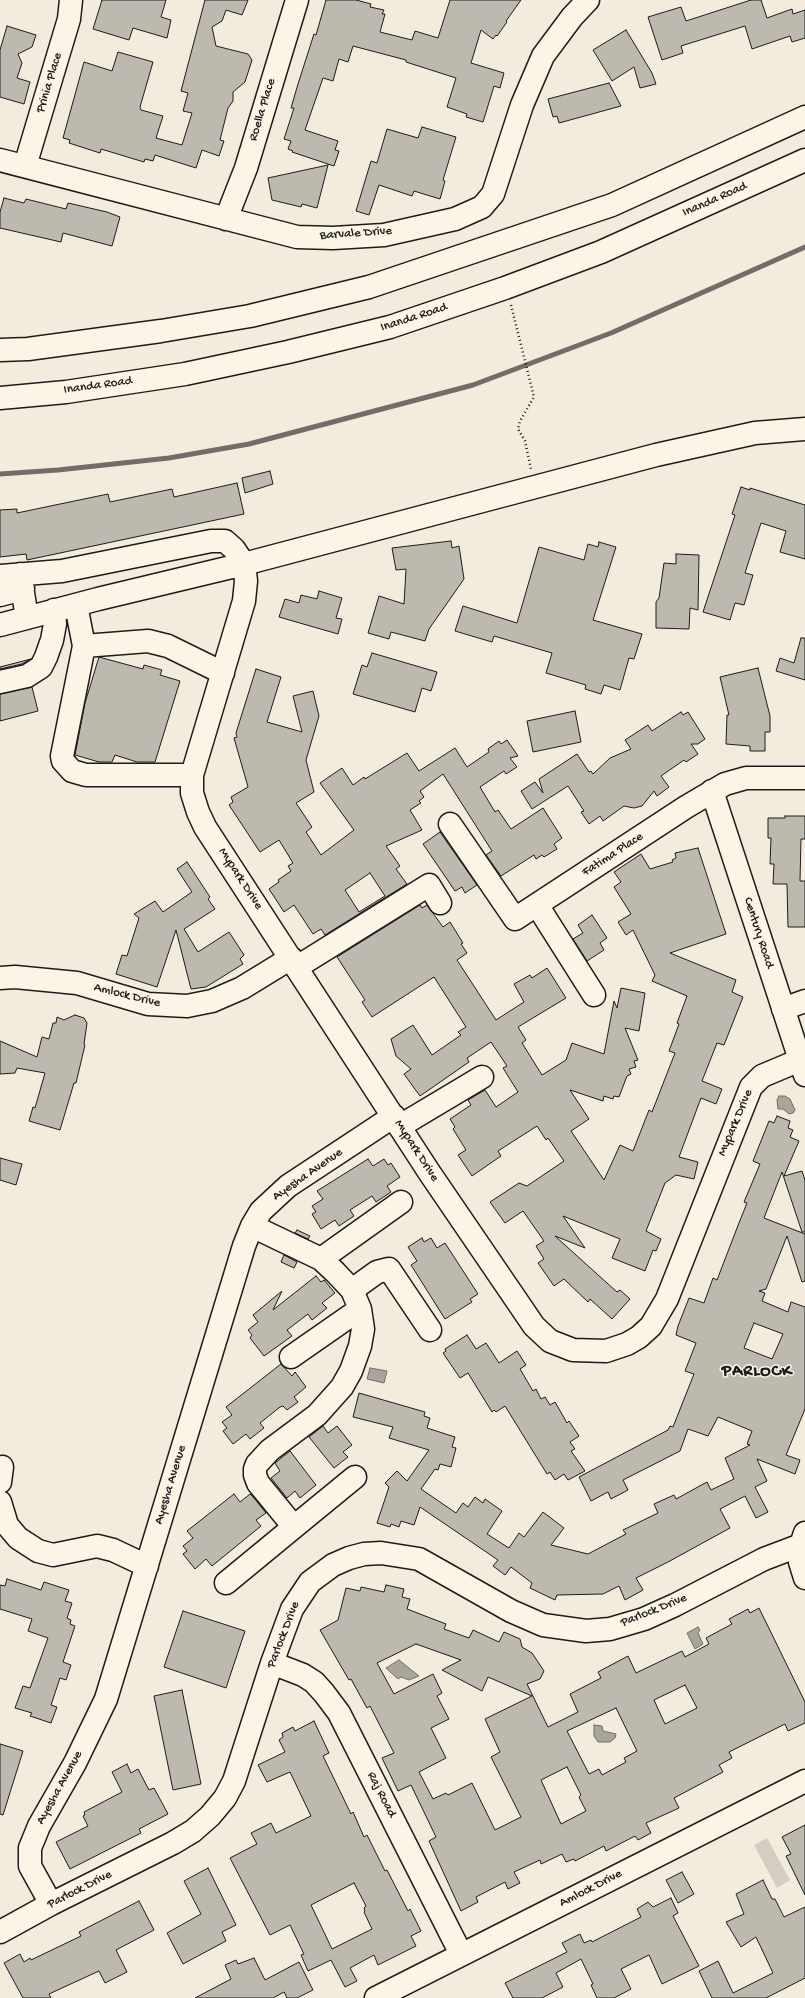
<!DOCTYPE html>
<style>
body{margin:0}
canvas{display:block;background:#f3ecdd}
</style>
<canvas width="805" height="1998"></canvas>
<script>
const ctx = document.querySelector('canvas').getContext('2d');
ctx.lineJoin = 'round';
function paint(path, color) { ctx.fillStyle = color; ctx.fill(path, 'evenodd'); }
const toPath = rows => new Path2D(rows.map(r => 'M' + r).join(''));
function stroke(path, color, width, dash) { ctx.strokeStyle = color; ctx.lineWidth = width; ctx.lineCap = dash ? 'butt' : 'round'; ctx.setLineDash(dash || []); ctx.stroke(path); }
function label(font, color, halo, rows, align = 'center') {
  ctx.font = font + ' "Gochi Hand",sans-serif'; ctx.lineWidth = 3; ctx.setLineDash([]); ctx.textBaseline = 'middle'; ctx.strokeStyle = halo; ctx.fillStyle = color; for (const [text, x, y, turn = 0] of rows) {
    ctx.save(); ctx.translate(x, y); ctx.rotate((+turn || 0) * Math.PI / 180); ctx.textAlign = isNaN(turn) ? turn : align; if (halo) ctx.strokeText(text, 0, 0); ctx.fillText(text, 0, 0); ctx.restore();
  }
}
paint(toPath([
 [767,1838,790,1880,777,1888,754,1845]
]), '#d3cec1');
const water = toPath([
 [779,1096,785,1096,790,1099,795,1110,793,1113,789,1114,783,1109,778,1109,777,1100,779,1096],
 [370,1368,387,1371,384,1383,367,1379,370,1368],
 [698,1627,700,1630,698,1633,703,1644,695,1649,687,1633,698,1627],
 [399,1660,419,1676,409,1680,401,1677,398,1679,386,1668,399,1660],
 [594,1725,602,1726,603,1731,616,1734,615,1738,610,1742,598,1742,594,1736,594,1725]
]);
paint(water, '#aaa59b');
stroke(water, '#716e68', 1);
stroke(toPath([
 [0,474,58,470,169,458,249,444,473,385,611,333,805,247]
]), '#716e68', 5);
const building = toPath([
 [102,0,166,0,161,17,171,20,167,38,133,28,129,40,93,29,102,0],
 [205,0,248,0,242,15,226,10,222,21,212,27,216,46,248,54,252,60,245,82,233,92,233,101,228,108,220,140,224,141,219,156,202,150,196,168,155,155,153,161,145,159,144,162,101,149,100,153,69,143,70,140,63,138,84,62,112,71,118,52,153,62,140,107,141,110,163,116,156,138,182,145,192,113,183,111,188,93,181,91,205,0],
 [326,0,356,0,371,4,370,7,384,10,382,14,385,14,380,32,412,40,415,31,438,38,450,0,521,0,506,21,507,22,497,36,496,35,493,39,481,30,471,63,504,73,500,88,494,86,483,122,466,117,467,114,447,107,456,78,406,62,406,60,353,46,348,62,339,59,333,81,323,78,305,130,338,141,335,150,339,151,334,166,292,152,293,151,288,149,291,141,284,139,294,108,291,108,298,84,314,34,316,35,326,0],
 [751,0,761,0,767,18,792,9,793,14,805,10,805,38,792,42,790,36,752,49,745,26,681,46,683,53,662,60,648,17,681,7,686,21,751,0],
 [7,26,36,35,32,47,18,54,22,63,17,78,30,82,24,104,0,97,0,50,7,26],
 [626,30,652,73,656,84,640,88,634,67,612,81,593,50,626,30],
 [609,83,621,106,559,123,557,116,553,117,548,99,609,83],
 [422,127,456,137,443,180,445,181,440,199,414,191,412,196,379,185,369,215,356,211,371,161,377,163,387,129,418,138,422,127],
 [328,165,317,208,302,204,301,207,272,200,268,178,328,165],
 [4,198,24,203,26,199,66,209,68,203,107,212,120,217,115,235,112,246,63,233,61,242,0,228,0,212,4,198],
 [270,471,273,484,245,493,242,478,270,471],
 [237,483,244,514,27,560,26,554,0,557,0,510,17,509,17,513,108,494,110,502,172,489,174,497,237,483],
 [741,487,750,490,750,488,805,505,805,559,780,552,786,531,761,523,745,573,753,575,744,605,735,603,730,620,703,612,735,515,732,514,741,487],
 [451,541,452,548,459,546,464,579,429,629,425,641,391,632,389,639,368,633,379,596,404,604,406,569,396,570,392,548,451,541],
 [599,542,616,547,593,620,642,634,634,659,629,658,620,690,604,685,601,694,585,689,586,685,546,673,552,653,494,636,492,642,455,631,463,606,517,623,539,547,584,560,588,544,598,547,599,542],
 [676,554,699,555,698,610,690,608,689,629,656,628,656,602,659,598,664,563,676,564,676,554],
 [319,591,342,598,336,618,342,619,338,634,279,617,285,599,299,603,301,595,317,599,319,591],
 [801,638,805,638,805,680,776,671,780,658,794,663,801,638],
 [372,653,437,672,431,691,422,688,415,712,353,694,362,665,367,667,372,653],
 [99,657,143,669,144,665,162,670,160,675,180,681,155,762,137,762,115,755,112,762,99,762,75,755,85,703,99,657],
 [31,659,22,664,0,669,0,667,31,659],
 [758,668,770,716,770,732,765,732,765,751,750,751,750,746,726,744,727,715,729,715,720,677,758,668],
 [256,669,281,677,267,722,302,732,293,696,313,691,319,716,306,760,314,792,296,803,312,827,306,832,321,855,354,830,320,783,342,768,353,785,364,777,365,779,407,753,419,771,455,748,467,767,489,752,488,749,499,741,501,744,507,740,518,756,510,758,517,767,506,774,504,771,480,787,495,812,498,810,511,829,543,808,562,838,554,844,557,849,544,857,542,855,536,859,534,855,501,876,486,855,492,851,443,774,420,791,424,797,419,801,421,803,410,810,422,830,386,846,400,866,396,869,407,884,325,935,321,929,313,934,294,905,284,912,269,889,279,882,278,880,291,871,288,866,293,863,279,840,260,852,229,805,233,802,231,797,248,787,234,738,237,737,236,733,256,669],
 [370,873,385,896,359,912,345,890,370,873],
 [32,687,38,711,0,721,0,694,32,687],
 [575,711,581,742,533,752,527,721,575,711],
 [681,712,683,715,688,712,705,739,698,744,691,744,698,754,686,762,684,760,661,776,669,787,657,796,654,791,642,806,634,808,624,806,603,821,600,816,589,824,581,812,584,811,568,786,532,809,521,791,535,782,543,793,539,779,577,754,589,772,591,771,593,774,610,758,631,749,625,740,648,725,652,731,681,712],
 [785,816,805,816,805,839,801,839,800,881,805,881,805,927,788,927,787,884,773,884,774,864,770,864,771,838,768,838,768,818,785,818,785,816],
 [440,832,477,885,465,893,462,887,455,891,423,844,440,832],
 [698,848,726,934,670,953,736,980,732,992,743,997,724,1045,717,1043,702,1081,722,1089,716,1104,701,1098,679,1157,698,1162,694,1179,676,1175,665,1183,646,1231,661,1239,656,1251,653,1250,645,1271,612,1258,620,1239,563,1216,585,1248,555,1236,617,1292,620,1290,630,1299,612,1319,590,1299,588,1302,564,1279,554,1286,538,1263,544,1259,536,1246,544,1241,523,1211,505,1223,490,1202,519,1183,527,1186,564,1161,548,1138,546,1140,537,1126,498,1151,501,1156,472,1176,458,1155,466,1150,453,1129,455,1127,450,1119,471,1105,468,1100,485,1090,496,1107,518,1092,503,1068,507,1066,491,1042,467,1058,469,1062,420,1096,404,1074,411,1069,396,1056,391,1039,413,1025,432,1055,461,1035,458,1032,466,1027,434,977,372,1017,362,1002,365,1000,337,957,420,905,422,908,427,905,443,927,450,922,463,943,461,944,467,953,457,960,496,1020,524,1002,514,984,530,975,532,978,547,968,566,998,518,1027,526,1040,522,1043,542,1075,566,1060,572,1043,604,1054,614,1001,617,1008,621,988,645,993,639,1031,625,1028,638,1060,634,1061,636,1067,629,1069,631,1074,627,1076,619,1097,614,1096,613,1099,604,1096,603,1101,570,1090,589,1119,571,1131,604,1180,620,1145,633,1151,649,1110,652,1112,675,1053,669,1051,679,1024,677,1023,687,996,652,981,655,975,633,930,626,935,618,922,631,914,614,887,621,882,614,872,641,854,650,869,673,862,672,860,676,858,675,853,698,848],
 [187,862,210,897,208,899,215,909,184,929,198,952,229,932,244,955,240,959,243,964,206,987,191,989,176,930,157,987,116,974,122,955,127,956,139,918,134,914,155,901,163,912,192,892,177,869,187,862],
 [592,915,607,938,600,943,604,950,587,961,573,939,583,933,578,925,592,915],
 [75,1015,84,1018,87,1023,84,1044,85,1045,76,1083,74,1083,60,1130,29,1121,33,1107,35,1108,45,1073,17,1068,15,1073,0,1074,0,1041,37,1057,42,1037,49,1039,53,1023,56,1023,57,1017,64,1020,75,1015],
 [777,1116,790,1121,788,1128,793,1130,790,1137,799,1141,784,1176,802,1171,805,1180,805,1232,802,1232,782,1172,764,1218,805,1234,805,1281,802,1282,787,1236,766,1289,759,1291,765,1293,762,1301,788,1312,791,1302,805,1307,805,1409,786,1455,800,1460,795,1474,757,1459,767,1481,755,1487,768,1512,756,1518,745,1496,720,1509,730,1528,668,1562,636,1578,643,1590,625,1600,619,1586,603,1594,557,1595,555,1600,530,1588,532,1583,511,1567,505,1575,493,1566,498,1560,420,1507,414,1525,401,1521,399,1527,391,1524,390,1527,377,1523,389,1487,385,1483,397,1471,407,1481,429,1450,389,1438,393,1427,353,1417,359,1393,425,1412,424,1416,430,1418,427,1428,455,1437,452,1447,456,1448,451,1467,440,1464,438,1470,435,1469,421,1489,456,1513,463,1503,468,1507,475,1497,483,1503,485,1499,502,1511,487,1534,509,1548,519,1533,524,1537,543,1512,564,1528,551,1545,588,1554,626,1534,623,1530,658,1513,654,1504,674,1495,676,1499,707,1482,711,1490,734,1479,725,1458,750,1445,747,1444,752,1431,718,1417,708,1436,688,1429,680,1451,623,1480,628,1490,611,1499,608,1492,591,1501,579,1477,668,1430,670,1426,673,1427,694,1374,685,1371,696,1343,676,1335,678,1326,689,1298,704,1303,713,1278,717,1280,737,1228,747,1203,744,1202,760,1164,753,1161,769,1121,774,1123,777,1116],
 [754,1323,783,1334,772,1359,744,1348,754,1323],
 [0,1158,22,1164,16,1185,0,1180,0,1158],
 [368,1159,373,1166,384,1159,388,1165,391,1163,400,1177,387,1186,391,1192,376,1202,372,1196,350,1210,354,1216,339,1226,335,1220,321,1229,312,1214,316,1212,312,1206,323,1199,317,1191,368,1159],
 [297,1230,310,1236,308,1239,295,1233,297,1230],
 [422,1238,424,1242,431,1238,437,1248,445,1243,478,1294,470,1299,472,1302,445,1319,411,1265,417,1261,408,1247,422,1238],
 [284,1255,297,1262,294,1268,281,1262,284,1255],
 [316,1276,321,1282,324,1280,335,1293,322,1303,327,1308,312,1320,308,1314,287,1330,292,1336,264,1356,250,1338,252,1335,248,1330,258,1322,253,1315,282,1291,273,1310,316,1276],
 [467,1335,476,1349,486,1343,499,1363,517,1351,526,1365,520,1369,533,1391,536,1389,541,1399,545,1397,550,1405,555,1402,567,1423,569,1421,579,1436,570,1442,575,1449,571,1451,585,1471,568,1480,564,1474,555,1480,550,1472,547,1474,505,1406,496,1412,494,1410,492,1412,468,1373,460,1378,443,1353,446,1351,445,1349,467,1335],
 [281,1364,292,1376,295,1372,306,1387,294,1397,298,1402,287,1410,283,1406,280,1407,260,1423,264,1428,250,1439,246,1434,233,1444,223,1431,227,1428,222,1422,232,1415,226,1407,281,1364],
 [323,1426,328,1433,337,1426,352,1445,343,1452,348,1457,334,1468,309,1437,323,1426],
 [290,1451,316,1485,300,1498,295,1491,287,1498,271,1478,280,1471,275,1463,290,1451],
 [234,1494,240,1502,250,1494,254,1498,266,1513,256,1520,261,1526,212,1566,206,1559,195,1569,183,1554,187,1551,183,1546,193,1538,187,1531,234,1494],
 [7,1579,41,1590,44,1582,69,1590,65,1601,72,1603,67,1618,71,1620,70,1624,75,1626,63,1662,71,1665,66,1680,60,1678,51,1705,57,1707,51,1723,30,1716,32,1713,15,1708,23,1686,30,1688,48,1638,28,1631,32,1619,0,1609,0,1585,5,1586,7,1579],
 [386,1585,404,1589,402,1597,410,1599,407,1609,446,1624,444,1629,469,1638,473,1630,499,1642,504,1632,520,1639,522,1647,532,1653,544,1671,540,1679,527,1684,548,1727,578,1712,570,1694,601,1678,598,1672,628,1656,636,1673,682,1651,685,1657,709,1644,706,1638,732,1624,729,1619,748,1609,750,1613,759,1608,805,1702,805,1723,788,1731,785,1724,729,1752,732,1758,719,1765,723,1772,674,1798,679,1808,646,1823,651,1833,638,1840,635,1836,606,1851,604,1846,575,1861,574,1859,566,1862,562,1854,541,1864,540,1860,514,1872,520,1883,508,1889,505,1882,476,1897,478,1902,461,1911,429,1841,436,1837,411,1785,398,1791,382,1758,394,1753,370,1706,367,1708,351,1679,349,1680,320,1630,338,1620,346,1588,360,1591,361,1587,384,1592,386,1585],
 [416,1644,461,1660,442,1670,482,1691,488,1677,532,1696,485,1719,500,1752,491,1757,521,1817,495,1830,472,1783,448,1795,446,1793,433,1799,419,1772,446,1758,431,1728,449,1719,437,1696,442,1693,433,1674,394,1694,377,1663,416,1644],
 [685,1685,697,1708,665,1724,654,1700,685,1685],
 [616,1708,637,1751,624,1758,626,1762,602,1775,599,1769,589,1774,567,1731,616,1708],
 [567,1767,581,1795,579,1797,586,1811,561,1824,541,1780,567,1767],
 [183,1611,245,1631,226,1688,164,1667,183,1611],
 [182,1690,201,1784,173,1790,154,1696,182,1690],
 [314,1721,329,1753,323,1756,351,1814,353,1812,364,1837,367,1835,385,1871,387,1870,408,1911,410,1909,421,1931,411,1936,416,1946,378,1965,374,1955,350,1968,357,1981,345,1987,331,1960,308,1971,301,1955,304,1954,290,1925,270,1935,230,1858,257,1844,251,1833,271,1823,276,1833,311,1816,290,1772,267,1782,258,1765,285,1752,279,1740,283,1737,282,1733,293,1727,295,1731,314,1721],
 [354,1883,366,1906,364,1908,365,1911,364,1912,372,1929,332,1949,311,1905,354,1883],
 [0,1744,23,1751,3,1815,0,1814,0,1744],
 [127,1764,131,1773,138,1769,149,1790,154,1788,168,1814,139,1829,141,1833,70,1869,56,1842,88,1826,83,1816,85,1815,84,1812,122,1792,112,1772,127,1764],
 [805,1825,805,1895,786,1856,791,1854,782,1837,805,1825],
 [208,1868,236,1925,222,1932,226,1941,183,1964,167,1933,201,1914,184,1881,208,1868],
 [682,1872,694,1894,678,1903,666,1880,682,1872],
 [763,1880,772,1899,775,1899,784,1917,805,1907,805,1978,766,1998,712,1998,699,1971,718,1961,733,1993,773,1973,756,1937,741,1947,726,1922,744,1914,736,1894,763,1880],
 [671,1898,678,1913,673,1916,699,1966,662,1984,649,1955,621,1969,631,1989,614,1998,597,1998,591,1985,593,1984,581,1959,556,1973,563,1987,542,1998,513,1998,505,1983,567,1952,562,1943,580,1934,584,1943,591,1940,592,1942,641,1917,637,1909,648,1902,653,1907,671,1898],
 [139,1901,154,1930,116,1950,127,1972,105,1983,99,1971,49,1994,51,1998,23,1998,4,1963,20,1954,24,1962,30,1958,31,1960,81,1936,79,1932,139,1901],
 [254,1958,265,1980,299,1962,313,1990,297,1998,287,1998,284,1992,273,1998,195,1998,231,1979,225,1965,236,1960,238,1964,254,1958]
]);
paint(building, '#beb9ae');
stroke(building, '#1c1c1c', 1);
const minor = toPath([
 [0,160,297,237,333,238,384,235,455,219,482,207,493,194,522,105,543,56,572,17,588,0],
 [25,166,69,19,71,0],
 [226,219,246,168,297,0],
 [20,574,27,618],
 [0,576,62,571,211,541,225,541,234,549,244,564,246,581,244,601,192,775,192,793,198,812,205,827,429,1172,534,1326,550,1341,573,1350,606,1351,627,1344,639,1337,651,1326,667,1299,751,1087,762,1076,800,1060],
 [0,595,23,589],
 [76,605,84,646,62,756,63,761,72,771,86,775,192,775],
 [0,625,98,599,244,564,656,455,755,433,805,429],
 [84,646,148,641,168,646,223,673],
 [0,682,27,676,41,667,46,657,52,640,55,624,54,610],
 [712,791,805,1075],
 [450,824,515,919,686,807,725,784,746,778,805,778],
 [537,905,594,995],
 [297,967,429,885,440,903],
 [0,978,15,977,77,983,148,1004,187,1006,212,1001,242,988,291,958],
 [783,1009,805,1001],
 [400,1126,482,1077],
 [321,1259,401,1202],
 [352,1290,377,1272,389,1269,430,1330],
 [291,1357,360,1309],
 [0,1482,2,1467],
 [0,1502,7,1525,18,1538,38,1551,53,1555,97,1546,113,1550,147,1566],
 [294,1527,355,1477],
 [805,1533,801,1545,800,1562,805,1578],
 [226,1583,294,1527,258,1483,255,1475,255,1469,257,1464,270,1450,317,1415,342,1387,351,1371,360,1346,363,1329,360,1309,352,1290,335,1272,321,1259,252,1226],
 [272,1663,303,1675,314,1682,324,1693,339,1713,461,1954],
 [51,1904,30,1866,30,1848,39,1826,75,1763,106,1699,244,1246,252,1226,261,1211,288,1186,394,1116],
 [0,1932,51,1904,173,1843,193,1831,210,1816,225,1798,234,1781,272,1663,292,1609,310,1582,333,1565,349,1558,364,1554,381,1553,419,1559,511,1611,543,1625,586,1631,610,1629,644,1619,675,1605,764,1559,801,1545],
 [376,1998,805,1781]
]);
const major = toPath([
 [0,350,28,349,161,331,250,316,369,287,612,205,805,117],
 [0,398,66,392,185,374,288,352,390,327,505,288,601,252,805,160]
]);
stroke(minor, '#1c1c1c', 25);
stroke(major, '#1c1c1c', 25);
stroke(toPath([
 [511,305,534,397,520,421,518,429,525,441,531,469]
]), '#1c1c1c', 2.5, [1, 3]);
stroke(minor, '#fcf5e5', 22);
stroke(major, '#fcf5e5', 22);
label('13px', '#1c1c1c', '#fcf5e5', [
 ["Prinia Place",50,83,-73],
 ["Roella Place",263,110,-73],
 ["Inanda Road",715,200,-24],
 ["Barvale Drive",356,234,-4],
 ["Inanda Road",414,318,-18],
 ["Inanda Road",98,386,-8],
 ["Fatima Place",613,855,-33],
 ["Mypark Drive",240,879,57],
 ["Century Road",758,933,72],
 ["Amlock Drive",127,996,14],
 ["Mypark Drive",736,1123,-67],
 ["Mypark Drive",416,1151,57],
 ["Ayesha Avenue",308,1175,-35],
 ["Ayesha Avenue",171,1485,-73],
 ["Parlock Drive",654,1611,-22],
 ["Parlock Drive",284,1635,-69],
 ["Ayesha Avenue",60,1788,-61],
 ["Raj Road",381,1795,63],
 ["Amlock Drive",591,1889,-27],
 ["Parlock Drive",80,1890,-27]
]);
ctx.letterSpacing = '1px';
label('bold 17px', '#1c1c1c', '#fcf5e5', [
 ["PARLOCK",757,1372]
]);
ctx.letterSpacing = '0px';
</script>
